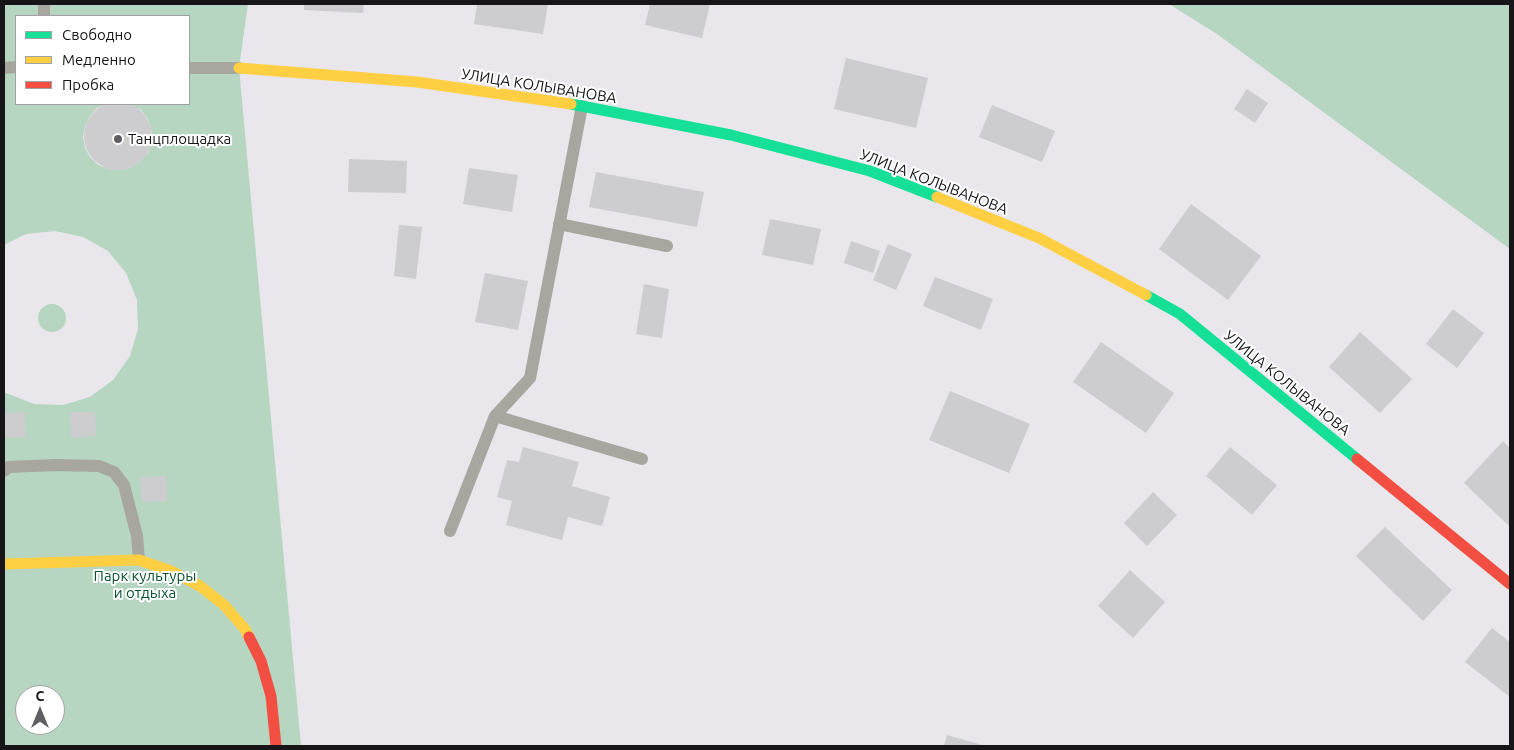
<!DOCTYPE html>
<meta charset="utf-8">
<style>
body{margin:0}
#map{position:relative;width:1514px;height:750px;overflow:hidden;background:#e9e7eb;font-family:Ubuntu,sans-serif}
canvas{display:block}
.frame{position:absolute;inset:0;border:5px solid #171518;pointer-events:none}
.legend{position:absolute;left:15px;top:15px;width:175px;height:90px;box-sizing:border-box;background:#fff;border:1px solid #a2a1a3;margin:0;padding:6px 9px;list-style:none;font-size:15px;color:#171518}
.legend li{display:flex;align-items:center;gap:10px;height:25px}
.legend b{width:25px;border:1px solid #a2a1a3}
.north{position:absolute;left:15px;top:685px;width:50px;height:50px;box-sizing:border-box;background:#fff;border:1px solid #a2a1a3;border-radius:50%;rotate:0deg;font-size:14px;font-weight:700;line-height:20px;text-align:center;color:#171518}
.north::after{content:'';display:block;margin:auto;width:18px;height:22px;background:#605e62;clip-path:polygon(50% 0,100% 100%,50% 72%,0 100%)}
</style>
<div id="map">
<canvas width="1514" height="750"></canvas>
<div class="frame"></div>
<ul class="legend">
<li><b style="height:6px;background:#16e098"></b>Свободно</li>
<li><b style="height:6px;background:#ffcf43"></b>Медленно</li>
<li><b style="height:6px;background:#f24e42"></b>Пробка</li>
</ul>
<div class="north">С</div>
</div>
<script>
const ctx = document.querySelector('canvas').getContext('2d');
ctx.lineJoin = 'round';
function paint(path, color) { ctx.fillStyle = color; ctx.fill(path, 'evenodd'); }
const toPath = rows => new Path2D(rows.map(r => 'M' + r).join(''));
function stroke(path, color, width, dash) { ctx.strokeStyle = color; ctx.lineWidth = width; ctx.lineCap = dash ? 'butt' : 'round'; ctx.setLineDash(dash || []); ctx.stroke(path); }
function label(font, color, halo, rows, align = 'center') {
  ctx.font = font + ' Ubuntu,sans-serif'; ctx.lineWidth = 4; ctx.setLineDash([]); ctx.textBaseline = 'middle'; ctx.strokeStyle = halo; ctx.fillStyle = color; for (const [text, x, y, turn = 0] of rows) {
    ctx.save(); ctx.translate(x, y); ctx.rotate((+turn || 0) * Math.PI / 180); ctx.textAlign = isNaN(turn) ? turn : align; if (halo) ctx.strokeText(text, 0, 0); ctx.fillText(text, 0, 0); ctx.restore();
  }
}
paint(toPath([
 [4,4,248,4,239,68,301,746,4,746,4,392,34,404,63,405,90,397,113,380,130,356,138,329,137,300,126,273,108,251,83,237,55,231,26,234,4,245],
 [16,16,189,16,189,104,128,104,141,110,148,119,152,131,152,142,148,153,140,162,130,168,119,170,109,169,98,165,90,157,85,148,83,137,85,126,90,116,97,108,107,104,16,104],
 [25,695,55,695,55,725,25,725],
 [1169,4,1510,4,1510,249,1217,34],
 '38 318a14 14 0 1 1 28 0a14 14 0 1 1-28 0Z'
]), '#b6d6c2');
paint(toPath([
 [304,4,364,4,363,13,304,10],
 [477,4,548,4,543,34,474,24],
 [650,4,710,4,702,38,645,25],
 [846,58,928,78,916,128,834,109],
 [1247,89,1268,103,1255,123,1234,109],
 '84 136a34 34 0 1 1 68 0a34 34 0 1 1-68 0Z',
 [992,105,1055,131,1042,162,979,137],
 [349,159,407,161,406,193,348,192],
 [469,168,518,175,512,212,463,204],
 [596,172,704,192,697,227,589,207],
 [1191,204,1261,256,1228,300,1159,249],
 [770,219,821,229,813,265,762,255],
 [399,225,422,227,416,279,394,276],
 [851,241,880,251,873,273,844,263],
 [888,244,912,254,896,290,873,280],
 [485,273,528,281,518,330,475,322],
 [935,277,993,299,981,330,923,306],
 [644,284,669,289,662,338,636,334],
 [1453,309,1484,333,1457,368,1426,344],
 [1360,332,1412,379,1380,413,1329,367],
 [1101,342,1174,393,1146,433,1073,382],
 [950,391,1030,424,1009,473,929,440],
 [25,412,26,437,4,438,4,413],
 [70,412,95,412,96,436,71,438],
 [1503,441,1510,448,1510,527,1464,483],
 [523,447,579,462,572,486,610,497,602,526,568,517,562,540,506,525,512,501,497,497,507,460,519,462],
 [1230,447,1277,485,1252,515,1206,476],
 [166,476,167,501,142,502,140,477],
 [1153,492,1177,515,1147,546,1124,523],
 [1385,527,1452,590,1423,621,1356,556],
 [1130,570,1165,602,1133,638,1098,606],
 [1492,628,1510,642,1510,697,1465,662],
 [947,735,986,746,944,746]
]), '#cdccce');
stroke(toPath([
 [44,4,44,16],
 [4,68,16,67],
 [189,68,239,68],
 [559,224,667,246],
 [495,416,642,459],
 [4,471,9,467,55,465,99,466,114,472,124,485,137,536,139,560],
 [450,531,495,416,530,378,582,106]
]), '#a7a69f', 12);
stroke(toPath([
 [571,104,731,135,870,171,937,197],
 [1146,295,1180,314,1357,459]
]), '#16e098', 11);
stroke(toPath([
 [239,68,417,82,571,104],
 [937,197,1039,238,1146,295],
 [4,564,139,560,171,571,200,586,224,605,245,629,249,637]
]), '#ffcf43', 11);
stroke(toPath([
 [1357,459,1510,584],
 [249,637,261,661,271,696,276,746]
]), '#f24e42', 11);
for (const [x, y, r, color] of [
 [118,139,5,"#605e62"]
]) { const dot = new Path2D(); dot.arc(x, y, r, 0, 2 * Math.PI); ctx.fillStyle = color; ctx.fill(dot); stroke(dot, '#fff', 2); }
label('15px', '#171518', '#fff', [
 ["УЛИЦА КОЛЫВАНОВА",539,86,9],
 ["УЛИЦА КОЛЫВАНОВА",934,182,21],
 ["УЛИЦА КОЛЫВАНОВА",1287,383,39]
]);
label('15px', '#171518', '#fff', [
 ["Танцплощадка",128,139]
], 'left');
label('15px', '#08522e', '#fff', [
 ["Парк культуры",145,576],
 ["и отдыха",145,593]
]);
</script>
